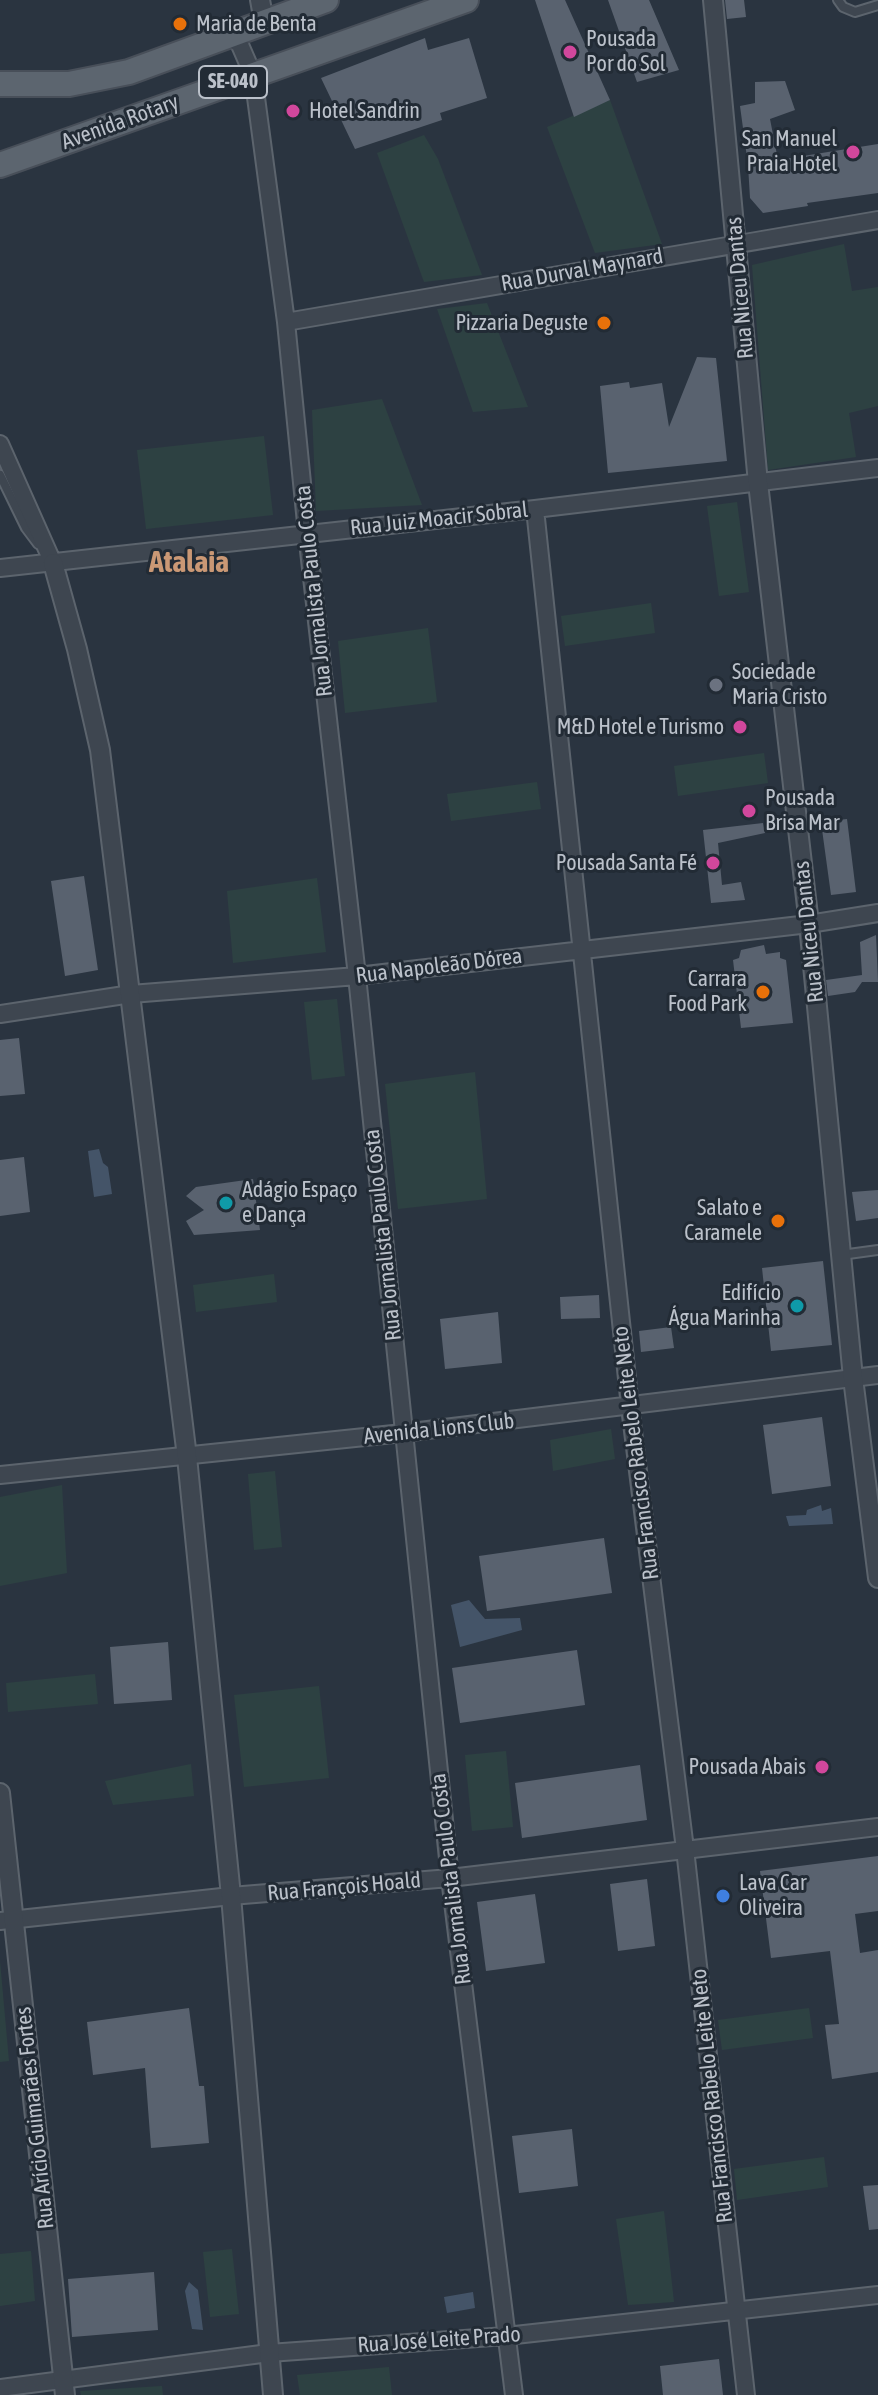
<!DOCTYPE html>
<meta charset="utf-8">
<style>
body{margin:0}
canvas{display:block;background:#2a3440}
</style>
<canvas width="878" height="2395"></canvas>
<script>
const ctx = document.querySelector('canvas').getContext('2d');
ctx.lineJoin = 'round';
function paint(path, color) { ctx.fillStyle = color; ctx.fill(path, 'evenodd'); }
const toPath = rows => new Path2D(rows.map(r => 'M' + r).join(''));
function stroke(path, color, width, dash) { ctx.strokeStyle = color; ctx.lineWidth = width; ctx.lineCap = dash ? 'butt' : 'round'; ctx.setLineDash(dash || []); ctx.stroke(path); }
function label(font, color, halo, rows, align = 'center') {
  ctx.font = font + ' "Asap Condensed",sans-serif'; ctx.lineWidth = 6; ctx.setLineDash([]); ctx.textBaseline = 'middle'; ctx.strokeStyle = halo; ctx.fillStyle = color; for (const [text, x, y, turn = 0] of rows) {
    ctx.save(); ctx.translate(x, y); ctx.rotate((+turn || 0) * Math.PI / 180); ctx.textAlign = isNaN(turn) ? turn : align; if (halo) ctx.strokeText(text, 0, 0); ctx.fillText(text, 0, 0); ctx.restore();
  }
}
paint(toPath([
 [610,100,662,244,595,253,547,127],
 [424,135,438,159,482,275,424,282,377,153],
 [844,244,852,291,878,287,878,406,849,413,856,457,768,470,752,265],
 [487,303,528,407,473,412,437,309],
 [382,399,422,505,316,511,312,410],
 [264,436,273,515,146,529,137,450],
 [737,502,749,592,719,596,707,506],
 [651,603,655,633,565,646,561,616],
 [428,628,437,702,345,713,338,641],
 [764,753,768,783,678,796,674,766],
 [537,782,541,809,451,821,447,794],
 [317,878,326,952,233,963,227,891],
 [337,999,345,1076,312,1080,304,1002],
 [475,1072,487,1199,398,1209,385,1084],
 [274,1274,277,1302,196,1312,193,1285],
 [611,1429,615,1459,553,1471,550,1440],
 [275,1471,282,1547,254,1550,248,1474],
 [62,1485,67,1573,0,1586,0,1497],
 [95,1674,98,1704,8,1712,6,1683],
 [319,1686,329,1778,244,1787,234,1695],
 [506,1751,513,1827,472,1831,465,1755],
 [191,1764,194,1796,113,1805,105,1781],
 [0,1961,9,2061,0,2062],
 [809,2008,813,2038,722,2050,718,2020],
 [824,2157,828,2187,737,2200,734,2169],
 [664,2211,674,2302,628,2305,616,2219],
 [232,2249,239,2314,210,2317,203,2252],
 [31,2251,35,2301,0,2306,0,2254],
 [389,2367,392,2395,300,2395,297,2375],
 [162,2386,163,2395,81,2395,80,2391]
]), '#2d4142');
paint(toPath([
 [99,1149,103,1163,108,1167,112,1194,94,1197,88,1151],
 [821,1505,822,1511,831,1508,833,1524,789,1526,786,1516,806,1515,807,1510],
 [469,1600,485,1619,520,1618,522,1630,460,1647,451,1605],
 [189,2282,198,2290,203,2330,192,2329,185,2291],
 [473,2292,475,2308,447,2313,444,2297]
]), '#445468');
paint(toPath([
 [535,0,565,0,610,100,574,117],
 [608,0,649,0,679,70,637,82],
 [725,0,744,0,746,17,727,19],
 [425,38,428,50,469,38,487,98,440,113,442,120,355,149,321,78],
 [785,81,795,110,770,119,778,160,878,144,878,193,807,203,808,206,763,213,750,198,748,165,740,106,755,103,755,82],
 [697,357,716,358,727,461,608,473,600,386,629,382,630,388,662,383,669,427],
 [847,819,856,892,831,895,821,822],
 [763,823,765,833,718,843,722,885,741,882,745,900,711,903,703,830],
 [84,876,98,970,65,976,51,881],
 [876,935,878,982,862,982,855,992,828,996,826,980,862,975,860,942],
 [764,945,766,954,780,952,780,958,786,960,793,1023,741,1028,733,960,739,958,741,950],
 [19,1038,25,1094,0,1096,0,1040],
 [24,1157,30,1212,0,1216,0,1160],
 [253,1179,260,1230,194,1235,186,1221,204,1210,186,1196,196,1187],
 [878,1190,878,1218,856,1221,852,1192],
 [823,1261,832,1345,771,1351,762,1268],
 [599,1295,600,1318,561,1319,560,1297],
 [498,1312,502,1363,445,1369,440,1319],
 [671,1327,674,1348,641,1352,639,1331],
 [822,1417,831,1486,772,1494,763,1425],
 [604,1538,612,1593,487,1611,479,1556],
 [168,1642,172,1700,114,1704,110,1647],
 [577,1650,585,1705,460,1723,452,1668],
 [640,1765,647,1820,522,1838,515,1783],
 [878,1856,878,1911,855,1914,860,1953,878,1950,878,2072,832,2079,825,2025,839,2024,830,1951,771,1958,760,1871],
 [647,1879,655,1946,618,1951,610,1884],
 [535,1894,545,1963,486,1971,477,1902],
 [189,2008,199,2086,204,2086,209,2143,151,2148,145,2068,93,2075,87,2022],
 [572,2129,578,2186,519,2193,512,2136],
 [878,2185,878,2229,869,2230,863,2186],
 [154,2272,158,2330,72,2337,68,2279],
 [719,2359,723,2395,663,2395,660,2366]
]), '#59626f');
const service = toPath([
 [838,0,843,7,855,12,878,5],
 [0,475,26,528,38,544],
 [841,1255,878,1250]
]);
const minor = toPath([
 [230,34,240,45,253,75,286,322,307,533,357,976,450,1878,514,2395],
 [286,322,878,220],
 [0,444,53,563],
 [535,509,630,1407,685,1849,746,2395],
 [0,568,535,509,878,468],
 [0,1014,131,994,357,976,809,924,878,913],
 [0,1475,403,1433,878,1375],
 [0,1921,231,1896,450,1878,878,1827],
 [0,2388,269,2353,506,2336,878,2295]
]);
const tertiary = toPath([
 [260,0,264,22],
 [713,0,758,483,809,924,853,1378,878,1578],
 [53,563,77,649,100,750,187,1457,231,1896,273,2395],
 [0,1793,65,2395]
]);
const primary = toPath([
 [0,84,69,84,129,72,326,0],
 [0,165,466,0]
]);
stroke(service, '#5c646d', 12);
stroke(minor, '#5c646d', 20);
stroke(tertiary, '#5c646d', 22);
stroke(primary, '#484f59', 28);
stroke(service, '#3e4650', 8);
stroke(minor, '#3e4650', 16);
stroke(tertiary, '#3e4650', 18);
stroke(primary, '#5c656f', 24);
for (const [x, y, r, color] of [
 [180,24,8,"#e8710a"],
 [570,52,8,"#d1479c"],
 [293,111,8,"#d1479c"],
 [853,152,8,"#d1479c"],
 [604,323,8,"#e8710a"],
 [716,685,8,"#6b7280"],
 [740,727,8,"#d1479c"],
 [749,811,8,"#d1479c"],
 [713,863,8,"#d1479c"],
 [763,992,8,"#e8710a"],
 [226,1203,8,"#0f9aa8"],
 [778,1221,8,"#e8710a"],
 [797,1306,8,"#0f9aa8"],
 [822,1767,8,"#d1479c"],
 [723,1896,8,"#3f7fe0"]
]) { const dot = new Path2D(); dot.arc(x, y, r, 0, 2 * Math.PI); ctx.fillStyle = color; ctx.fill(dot); stroke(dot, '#222b35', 3); }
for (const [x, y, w] of [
 [233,82,68]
]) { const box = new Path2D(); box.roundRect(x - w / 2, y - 16, w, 32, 6); ctx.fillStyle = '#222b35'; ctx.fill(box); stroke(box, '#bbc1ca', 2); }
label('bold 20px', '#bbc1ca', null, [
 ["SE-040",233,82]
]);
label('22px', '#bbc1ca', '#222b35', [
 ["Maria de Benta",196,24,"left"],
 ["Pousada",586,39,"left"],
 ["Por do Sol",586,64,"left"],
 ["Hotel Sandrin",309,111,"left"],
 ["San Manuel",837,139],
 ["Praia Hotel",837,164],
 ["Pizzaria Deguste",588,323],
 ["Sociedade",732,672,"left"],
 ["Maria Cristo",732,697,"left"],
 ["M&D Hotel e Turismo",724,727],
 ["Pousada",765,798,"left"],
 ["Brisa Mar",765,823,"left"],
 ["Pousada Santa Fé",697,863],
 ["Carrara",747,979],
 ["Food Park",747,1004],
 ["Adágio Espaço",242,1190,"left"],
 ["e Dança",242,1215,"left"],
 ["Salato e",762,1208],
 ["Caramele",762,1233],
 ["Edifício",781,1293],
 ["Água Marinha",781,1318],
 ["Pousada Abais",806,1767],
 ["Lava Car",739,1883,"left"],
 ["Oliveira",739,1908,"left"]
], 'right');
label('22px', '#bbc1ca', '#222b35', [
 ["Avenida Rotary",120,122,-20],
 ["Rua Durval Maynard",582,270,-10],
 ["Rua Niceu Dantas",740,288,-95],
 ["Rua Juiz Moacir Sobral",439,519,-6],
 ["Rua Jornalista Paulo Costa",314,591,-96],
 ["Rua Niceu Dantas",809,932,-96],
 ["Rua Napoleão Dórea",439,966,-7],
 ["Rua Jornalista Paulo Costa",383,1235,-96],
 ["Avenida Lions Club",439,1429,-6],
 ["Rua Francisco Rabelo Leite Neto",636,1453,-97],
 ["Rua Jornalista Paulo Costa",451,1879,-97],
 ["Rua François Hoald",344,1887,-5],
 ["Rua Francisco Rabelo Leite Neto",712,2096,-96],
 ["Rua Arício Guimarães Fortes",35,2118,-96],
 ["Rua José Leite Prado",439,2340,-4]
]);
label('bold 30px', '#ca9875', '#222b35', [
 ["Atalaia",189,563]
]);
</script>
